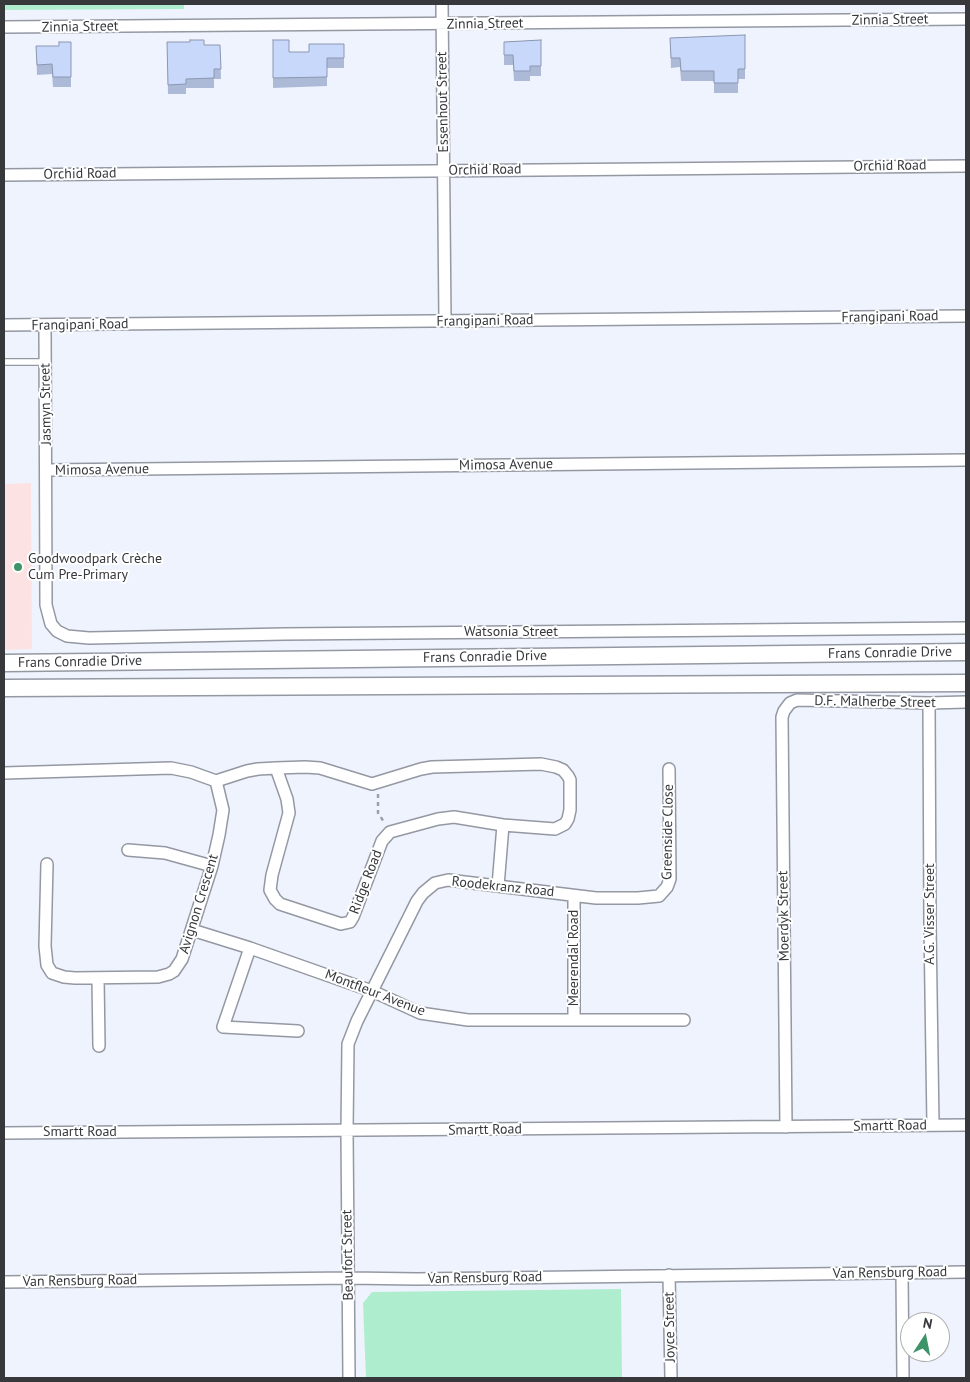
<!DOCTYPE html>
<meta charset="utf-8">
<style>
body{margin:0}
#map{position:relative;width:970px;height:1382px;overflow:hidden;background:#eff3fe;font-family:"PT Sans",sans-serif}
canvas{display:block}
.frame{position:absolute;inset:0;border:5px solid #36383c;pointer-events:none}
.north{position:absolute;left:900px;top:1312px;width:50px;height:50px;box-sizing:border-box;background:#fff;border:1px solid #afafb1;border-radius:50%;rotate:11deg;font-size:14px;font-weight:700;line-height:20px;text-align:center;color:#36383c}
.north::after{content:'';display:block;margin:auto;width:18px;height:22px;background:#3d9468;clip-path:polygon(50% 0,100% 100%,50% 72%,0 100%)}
</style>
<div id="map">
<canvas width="970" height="1382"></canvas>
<div class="frame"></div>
<div class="north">N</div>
</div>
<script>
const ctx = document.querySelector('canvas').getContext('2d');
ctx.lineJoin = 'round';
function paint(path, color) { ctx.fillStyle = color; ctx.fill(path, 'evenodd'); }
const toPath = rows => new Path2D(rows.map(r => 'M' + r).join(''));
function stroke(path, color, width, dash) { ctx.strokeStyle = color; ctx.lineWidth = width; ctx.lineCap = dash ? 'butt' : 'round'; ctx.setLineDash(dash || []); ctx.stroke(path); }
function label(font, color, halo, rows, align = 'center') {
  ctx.font = font + ' "PT Sans",sans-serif'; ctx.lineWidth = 4; ctx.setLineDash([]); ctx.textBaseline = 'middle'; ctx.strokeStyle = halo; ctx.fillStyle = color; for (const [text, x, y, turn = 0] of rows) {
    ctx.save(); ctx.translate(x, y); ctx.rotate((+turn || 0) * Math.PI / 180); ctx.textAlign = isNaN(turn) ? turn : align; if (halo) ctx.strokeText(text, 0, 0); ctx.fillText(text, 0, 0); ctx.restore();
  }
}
paint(toPath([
 [31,483,32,649,4,650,4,484]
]), '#fde2e3');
paint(toPath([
 [4,4,184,4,184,9,4,10],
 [621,1289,622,1378,366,1378,363,1303,372,1292]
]), '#aeeece');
const service = toPath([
 [4,362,45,362]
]);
const minor = toPath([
 [442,4,445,321],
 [4,27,966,19],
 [4,175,966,166],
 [4,325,966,316],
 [45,325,46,605,51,624,57,631,67,636,89,638,285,634,966,628],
 [47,470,966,460],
 [929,703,930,926,933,1125],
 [4,773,171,768,191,772,216,781,247,771,258,769,276,768,305,767,320,768,372,784,421,769,432,767,541,764,556,767,563,770,568,776,570,780,570,810,568,819,565,824,555,829,503,825,454,817,438,819,390,832,382,841,353,917,350,922,341,924,280,904,275,899,270,890,272,875,289,813,287,799,276,768],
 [128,850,165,853,212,866],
 [47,864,45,946,47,965,52,973,64,977,75,978,158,977,169,974,174,971,182,959,212,866,219,835,223,810,216,781],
 [498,886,503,825],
 [574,896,574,1020],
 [192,930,250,948,372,991,420,1013,468,1020,684,1020],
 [250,948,223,1027,298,1031],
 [98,978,99,1046],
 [786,1127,782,717,784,711,790,703,797,700,929,703,966,702],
 [4,1133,966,1125],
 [902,1274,903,1378],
 [669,1275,671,1378],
 [4,1282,349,1278,417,1279,966,1272],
 [349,1378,347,1131,348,1044,357,1021,417,901,423,893,435,883,448,880,596,898,638,898,659,896,667,887,670,879,669,769]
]);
const secondary = toPath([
 [4,663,966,652],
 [4,688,966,683]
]);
stroke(service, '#9498a2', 8);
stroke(minor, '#9498a2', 14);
stroke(secondary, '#9498a2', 19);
stroke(toPath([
 [378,794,378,813,384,822]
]), '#9da0a8', 2.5, [4, 4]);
stroke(service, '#fff', 5.5);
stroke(minor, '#fff', 11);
stroke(secondary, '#fff', 16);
paint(toPath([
 [745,35,745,79,738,79,738,93,714,93,714,81,681,81,680,67,671,68,670,38],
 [273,40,289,52,309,52,344,44,344,68,327,68,327,86,273,88],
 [541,40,541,76,530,76,530,81,514,81,513,65,504,65,504,42],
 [71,42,71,87,53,87,52,74,37,75,36,46,59,46],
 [167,42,204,45,220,45,221,79,214,79,214,88,186,88,186,94,168,94]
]), '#acbad8');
const building = toPath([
 [745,35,745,69,738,69,738,83,714,83,714,71,681,71,680,58,671,58,670,38,745,35],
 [190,40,204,40,204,45,220,45,221,69,214,69,214,78,186,79,186,84,168,85,167,42,190,42,190,40],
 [273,40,289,40,289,52,309,52,309,44,344,44,344,58,327,58,327,77,273,78,273,40],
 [541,40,541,66,530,66,530,71,514,71,513,55,504,55,504,42,541,40],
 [59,42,71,42,71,77,53,77,52,64,37,65,36,46,59,46,59,42]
]);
paint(building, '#c8d8fb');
stroke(building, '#8c97b0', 1);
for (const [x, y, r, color] of [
 [18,567,5,"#3d9468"]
]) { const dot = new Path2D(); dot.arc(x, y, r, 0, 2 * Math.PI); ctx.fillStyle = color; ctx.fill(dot); stroke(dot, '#fff', 2); }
label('14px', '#36383c', '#fff', [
 ["Zinnia Street",890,20,-1],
 ["Zinnia Street",485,24,-1],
 ["Zinnia Street",80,27,-1],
 ["Essenhout Street",443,102,-91],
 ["Orchid Road",890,166,-1],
 ["Orchid Road",485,170,-1],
 ["Orchid Road",80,174,-1],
 ["Frangipani Road",890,317,-1],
 ["Frangipani Road",485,321,-1],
 ["Frangipani Road",80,325,-1],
 ["Jasmyn Street",46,404,-91],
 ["Mimosa Avenue",506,465,-1],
 ["Mimosa Avenue",102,470,-1],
 ["Watsonia Street",511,632],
 ["Frans Conradie Drive",890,653,-1],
 ["Frans Conradie Drive",485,657,-1],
 ["Frans Conradie Drive",80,662,-1],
 ["D.F. Malherbe Street",875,702,1],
 ["Greenside Close",668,832,-89],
 ["Ridge Road",366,882,-69],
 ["Roodekranz Road",503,887,6],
 ["Avignon Crescent",199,904,-73],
 ["A.G. Visser Street",930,914,-90],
 ["Moerdyk Street",784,916,-91],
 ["Meerendal Road",574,958,-90],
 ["Montfleur Avenue",375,993,21],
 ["Smartt Road",890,1126,-1],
 ["Smartt Road",485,1130,-1],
 ["Smartt Road",80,1132],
 ["Beaufort Street",348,1255,-91],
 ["Van Rensburg Road",890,1273,-1],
 ["Van Rensburg Road",485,1278,-1],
 ["Van Rensburg Road",80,1281,-1],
 ["Joyce Street",670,1327,-91]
]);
label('14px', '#36383c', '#fff', [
 ["Goodwoodpark Crèche",28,559],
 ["Cum Pre-Primary",28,575]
], 'left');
</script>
